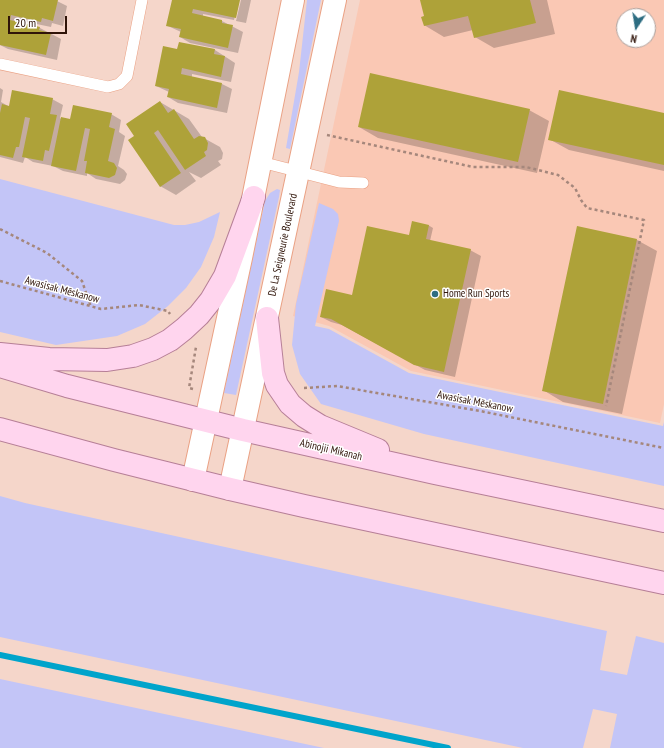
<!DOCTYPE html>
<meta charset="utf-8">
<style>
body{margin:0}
#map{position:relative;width:664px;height:748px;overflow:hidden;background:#f5d6ca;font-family:"PT Sans Narrow",sans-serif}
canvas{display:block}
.north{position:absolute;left:616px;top:8px;width:40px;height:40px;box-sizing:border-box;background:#fff;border:1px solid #aca19d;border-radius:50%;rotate:192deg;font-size:11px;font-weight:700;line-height:16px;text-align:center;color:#2f1409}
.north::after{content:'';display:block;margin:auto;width:14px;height:18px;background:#2d6d82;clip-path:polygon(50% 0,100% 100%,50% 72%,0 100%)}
.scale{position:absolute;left:8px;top:16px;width:59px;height:18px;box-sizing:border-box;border:2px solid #2f1409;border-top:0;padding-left:5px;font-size:12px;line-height:14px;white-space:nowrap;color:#2f1409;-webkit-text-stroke:3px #fff;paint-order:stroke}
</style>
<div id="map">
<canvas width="664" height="748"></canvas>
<div class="north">N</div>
<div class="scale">20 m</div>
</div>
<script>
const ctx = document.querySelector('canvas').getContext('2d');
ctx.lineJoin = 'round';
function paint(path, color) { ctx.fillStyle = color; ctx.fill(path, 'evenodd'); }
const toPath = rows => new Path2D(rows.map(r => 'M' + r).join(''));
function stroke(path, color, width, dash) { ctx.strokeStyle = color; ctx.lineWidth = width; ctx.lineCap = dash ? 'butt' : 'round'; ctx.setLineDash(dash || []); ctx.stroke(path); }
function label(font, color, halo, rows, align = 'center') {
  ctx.font = font + ' "PT Sans Narrow",sans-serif'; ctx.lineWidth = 3; ctx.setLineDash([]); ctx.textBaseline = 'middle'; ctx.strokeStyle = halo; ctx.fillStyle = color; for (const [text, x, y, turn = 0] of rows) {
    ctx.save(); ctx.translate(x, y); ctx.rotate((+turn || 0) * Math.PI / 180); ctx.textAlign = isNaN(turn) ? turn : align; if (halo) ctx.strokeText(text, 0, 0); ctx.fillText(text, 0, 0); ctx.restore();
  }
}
paint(toPath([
 [360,0,664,0,664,404,660,423,411,371,329,326,293,316],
 [624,16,648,16,648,40,624,40]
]), '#fac8b4');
paint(toPath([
 [307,0,321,0,290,149,286,148,299,72],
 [0,179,174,225,185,225,199,222,220,212,214,237,201,267,186,288,168,306,145,324,117,336,56,345,0,332],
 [277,189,280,190,279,197,236,395,224,393,265,201,270,193],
 [319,203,333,209,338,214,339,221,315,326,329,329,409,373,663,426,664,422,664,486,424,434,321,404,300,374,292,345,296,304],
 [0,496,25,503,607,631,600,670,627,675,636,636,664,643,664,748,610,748,617,714,593,709,583,748,523,748,0,637],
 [0,679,324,748,0,748]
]), '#c3c5f7');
paint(toPath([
 [0,0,55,0,67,6,63,26,52,23,51,27,22,21,21,24,40,28,61,39,57,60,8,49,0,45],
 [173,0,239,0,234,20,203,14,203,17,222,21,243,32,238,53,190,43,180,37,181,32,168,26],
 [241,0,251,0,246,23,236,21],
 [421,0,547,0,555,34,494,48,475,37,473,30,444,37,424,25,425,17],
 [178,50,215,50,235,63,231,82,192,74,192,77,222,84,232,89,227,113,178,103,168,97,169,92,156,86],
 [0,88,3,90,1,102,10,107,52,99,63,105,60,118,62,120,70,120,111,114,121,120,119,132,125,136,118,166,124,170,127,174,125,180,120,184,96,179,87,173,87,176,63,171,53,166,33,162,25,157,23,163,0,157],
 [160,102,189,119,202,137,220,147,223,153,222,159,218,161,221,165,201,178,189,172,196,181,176,195,160,186,136,136],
 [529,110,549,121,537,173,378,138,359,127],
 [664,114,664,171,569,150,549,139],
 [428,225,433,228,430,241,470,250,481,256,455,377,425,370,342,325,331,322,321,317,353,296,414,238],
 [578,227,637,240,657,251,622,414,563,402,543,390]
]), '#0003');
stroke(toPath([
 [0,655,448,748]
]), '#00a4cb', 6);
paint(toPath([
 [0,0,58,0,53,21,42,18,41,22,11,15,10,20,40,27,39,30,51,33,46,55,0,45],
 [172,0,240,0,236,18,193,9,192,13,222,20,222,23,233,25,228,48,179,37,181,29,166,26],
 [420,0,530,0,536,23,474,38,468,16,424,26,421,17,424,16],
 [179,42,215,49,214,54,225,56,221,77,182,68,181,74,222,83,217,108,167,97,169,89,155,86,163,46,177,49],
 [370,73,530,109,518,162,358,127],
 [12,90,53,98,50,114,57,115,49,151,45,150,43,161,22,157,30,118,25,117,19,147,16,147,13,158,0,155,0,113,2,104,9,106],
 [559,90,664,113,664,165,548,140],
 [160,101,168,113,174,109,194,139,199,136,205,137,208,143,207,150,204,152,206,156,185,170,158,130,154,133,181,173,160,187,128,140,134,136,126,124],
 [73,105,112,113,109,127,115,129,108,161,114,163,117,168,115,175,109,178,85,173,87,161,84,161,90,129,85,128,76,171,51,166,61,117,70,119],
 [412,221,429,225,426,239,471,249,444,372,414,365,331,319,320,317,326,289,352,295,367,226,409,235],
 [577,226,637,239,603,404,542,391]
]), '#aea239');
const service = toPath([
 [0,64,108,87,119,84,127,76,142,0],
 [261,162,339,182,363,183]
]);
const tertiary = toPath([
 [193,480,241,258,293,0],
 [230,489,335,0]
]);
const primary = toPath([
 [267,318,273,373,277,385,290,404,304,416,320,426,378,450],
 [0,354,49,359,107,360,133,356,153,349,170,340,184,329,199,315,211,300,225,276,254,197],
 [0,366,67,386,243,430,435,473,664,521],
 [0,429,114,460,230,489,304,506,664,583]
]);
stroke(service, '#eaa184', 12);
stroke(tertiary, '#eaa184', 24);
stroke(primary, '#b67f97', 24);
stroke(toPath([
 [327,135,473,167,526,167,558,175,575,188,581,200,587,208,644,220,606,406],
 [0,229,47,253,82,281,91,307],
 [0,281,101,309,139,305,168,311,170,314],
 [304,388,337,386,480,411,664,448],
 [193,389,189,388,196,347]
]), '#a5877c', 2.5, [3, 3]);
stroke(service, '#fff', 11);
stroke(tertiary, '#fff', 22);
stroke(primary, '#ffd5ee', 22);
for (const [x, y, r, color] of [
 [435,294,4,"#2d6d82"]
]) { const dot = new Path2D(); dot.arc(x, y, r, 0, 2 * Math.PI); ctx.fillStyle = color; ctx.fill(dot); stroke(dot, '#fff', 1.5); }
label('11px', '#2f1409', '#fff', [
 ["De La Seigneurie Boulevard",283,245,-78],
 ["Awasisak Mēskanow",62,290,15],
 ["Awasisak Mēskanow",475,402,11],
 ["Abinojii Mikanah",331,450,13]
]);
label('11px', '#2f1409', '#fff', [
 ["Home Run Sports",443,294]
], 'left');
</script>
